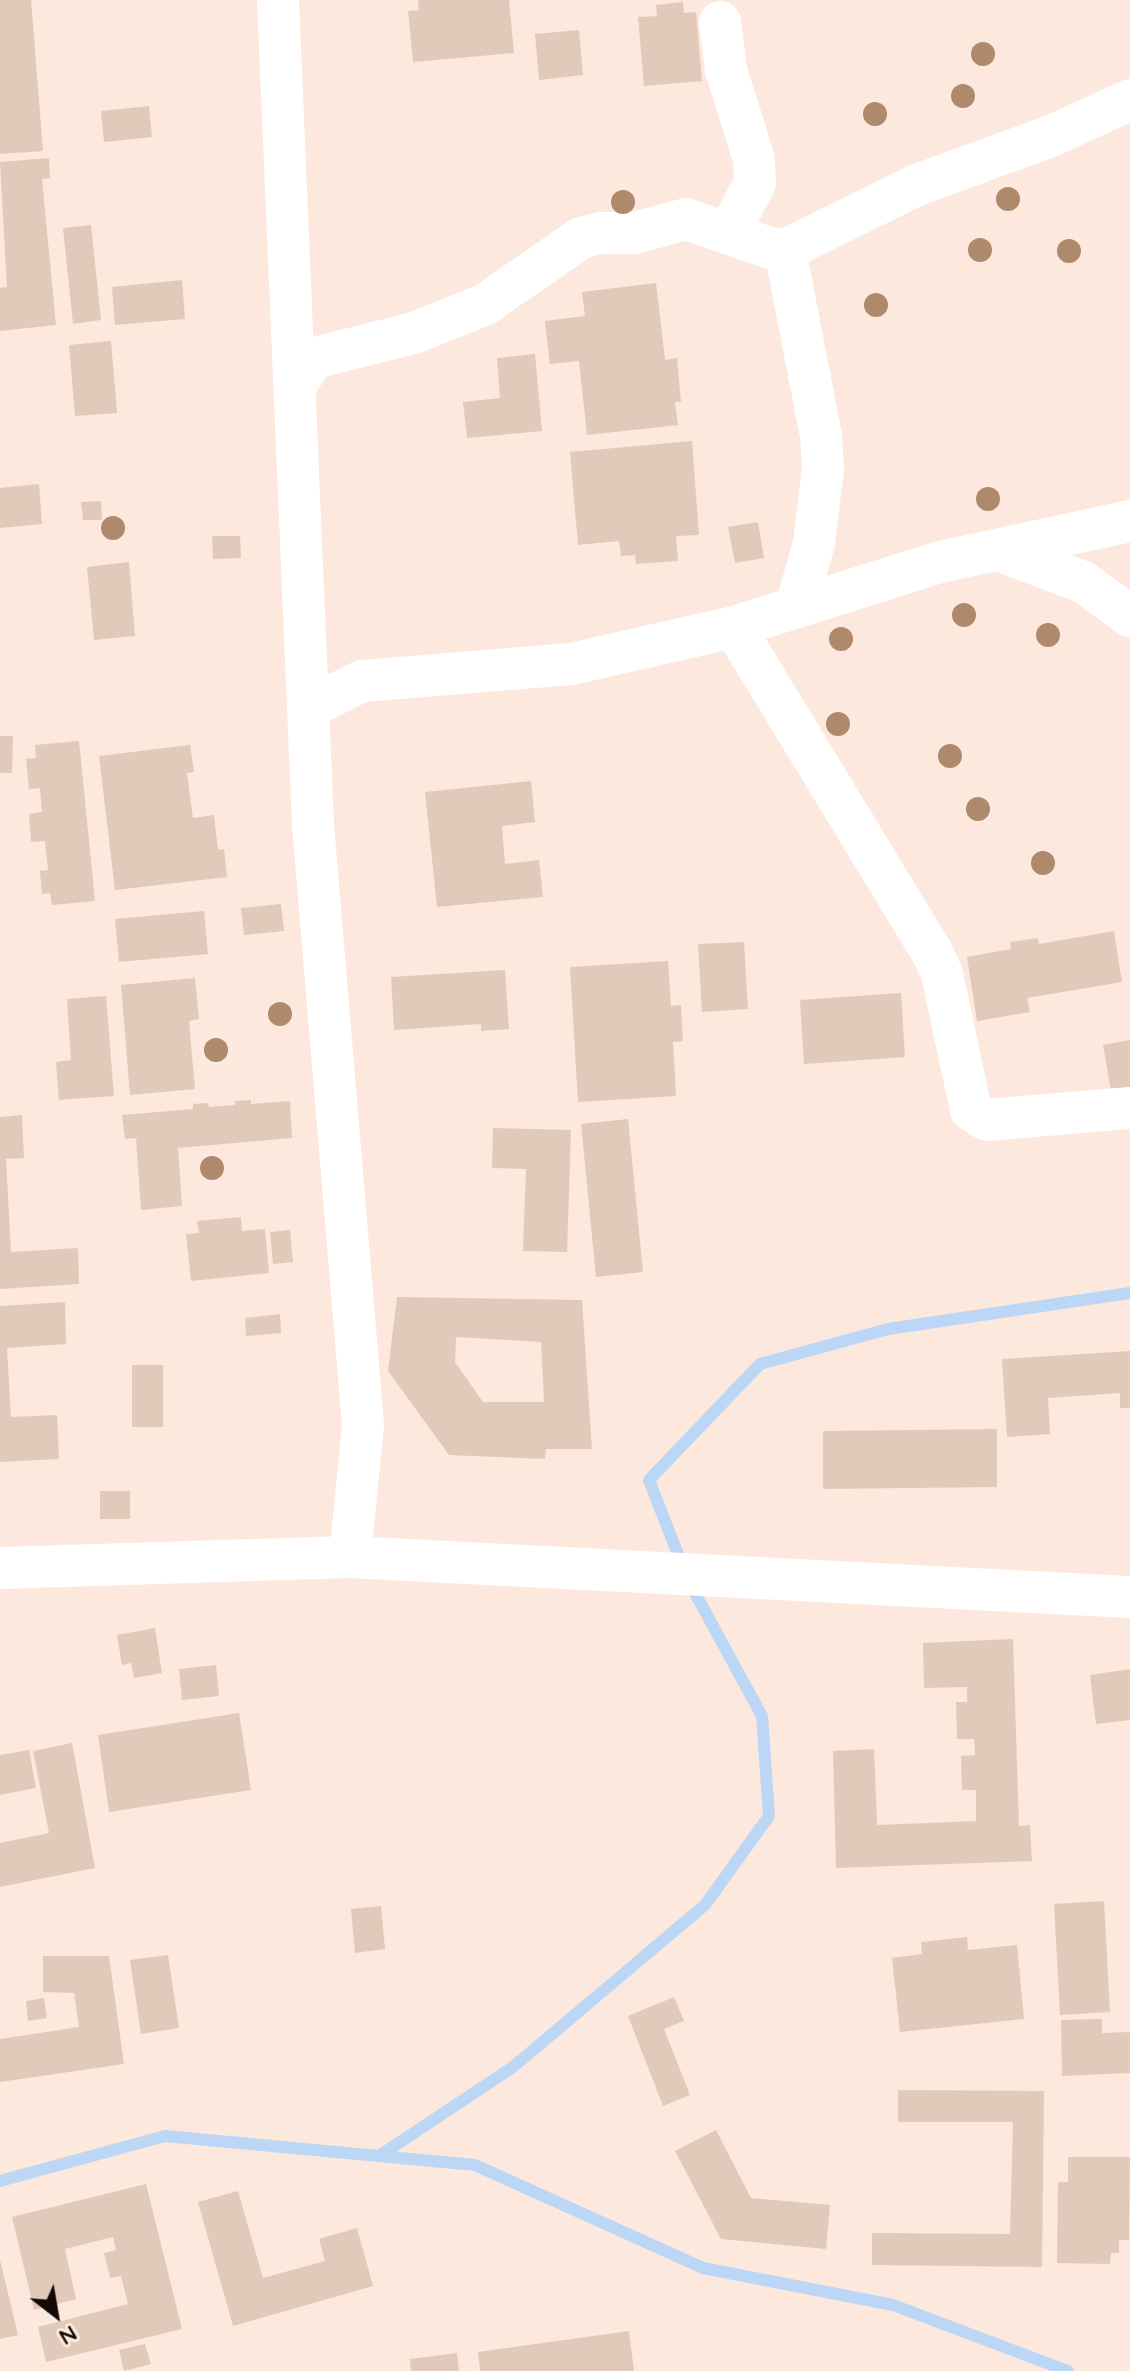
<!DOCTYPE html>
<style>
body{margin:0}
#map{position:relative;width:1130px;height:2371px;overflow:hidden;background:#fce8dc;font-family:Quicksand,sans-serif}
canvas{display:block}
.north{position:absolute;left:16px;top:2275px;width:80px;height:80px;-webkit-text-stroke:6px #fce8dc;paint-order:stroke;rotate:149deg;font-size:22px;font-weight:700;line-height:32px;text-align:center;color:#120a06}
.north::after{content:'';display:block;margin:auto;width:28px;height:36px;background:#120a06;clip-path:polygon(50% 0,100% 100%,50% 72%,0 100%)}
</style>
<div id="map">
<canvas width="1130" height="2371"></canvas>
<div class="north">N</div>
</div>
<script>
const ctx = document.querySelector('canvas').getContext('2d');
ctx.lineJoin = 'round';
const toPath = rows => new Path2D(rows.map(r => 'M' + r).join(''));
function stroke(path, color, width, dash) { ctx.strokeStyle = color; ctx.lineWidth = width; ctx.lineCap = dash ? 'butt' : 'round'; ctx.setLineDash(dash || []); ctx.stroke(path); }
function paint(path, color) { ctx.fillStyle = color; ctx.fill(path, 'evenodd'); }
stroke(toPath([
 [682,1565,649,1480,760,1364,888,1329,1130,1293],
 [379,2156,513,2067,705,1905,769,1816,762,1716,689,1582],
 [0,2181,165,2136,475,2165,703,2268,893,2305,1068,2371]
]), '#bcd7f5', 12);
paint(toPath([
 [0,0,31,0,43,151,0,154],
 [418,0,509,0,514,53,413,62,408,11,419,10],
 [683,2,684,13,696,12,702,81,644,86,638,17,657,16,656,5],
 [579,30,583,75,539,80,535,34],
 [149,106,152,137,104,142,101,111],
 [49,158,50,178,42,179,56,325,0,331,0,288,7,287,0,162],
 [91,225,101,320,73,324,63,228],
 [182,280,185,319,115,325,112,287],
 [656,283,665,360,677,358,681,402,675,402,678,425,587,435,579,361,550,364,545,321,585,316,582,292],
 [111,341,117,413,75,416,69,345],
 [535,354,542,431,467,438,463,402,500,398,497,358],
 [692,441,699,535,676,536,678,561,636,564,635,555,621,556,619,541,578,545,570,452],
 [39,484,42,524,0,528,0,488],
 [101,501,102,520,83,520,81,502],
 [758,522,764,558,735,563,728,527],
 [212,536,240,536,241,558,213,559],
 [129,562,135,636,94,640,87,567],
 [0,736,13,736,12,773,0,773],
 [79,741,95,901,52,905,50,893,42,894,40,871,48,870,45,841,31,842,29,814,42,812,40,788,29,789,26,759,36,758,35,745],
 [190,745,194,772,187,773,193,818,214,815,218,850,224,849,227,877,115,890,99,756],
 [531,781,535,822,502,826,505,864,539,860,543,897,437,907,425,792],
 [281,904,284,931,244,935,241,908],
 [204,911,208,954,119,962,115,919],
 [1114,931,1122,982,1027,998,1030,1012,977,1021,967,957,1011,949,1010,942,1038,938,1039,944],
 [744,942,748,1009,702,1012,698,944],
 [668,961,671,1006,681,1005,683,1041,673,1042,676,1096,578,1102,570,967],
 [505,970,509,1029,481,1031,481,1024,394,1030,391,977],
 [195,978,199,1019,189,1021,195,1089,130,1095,121,985],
 [901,993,905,1057,804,1064,800,1000],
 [106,996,114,1096,59,1100,56,1062,71,1060,67,999],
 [1130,1040,1130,1088,1111,1091,1103,1045],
 [251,1100,251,1104,290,1101,292,1138,178,1148,182,1206,141,1210,136,1138,125,1139,122,1115,193,1109,193,1104,208,1103,209,1107,235,1105,235,1101],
 [22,1115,24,1158,6,1159,11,1252,78,1248,79,1284,0,1289,0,1117],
 [628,1119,643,1272,596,1277,581,1124],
 [493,1128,571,1130,567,1252,523,1251,526,1169,492,1168],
 [241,1217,242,1231,265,1229,269,1273,191,1281,186,1234,199,1233,197,1221],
 [290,1230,293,1262,273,1264,270,1232],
 [397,1297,582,1300,592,1449,546,1449,545,1459,449,1455,388,1371],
 [456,1337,541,1342,544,1402,483,1402,455,1362],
 [65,1302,66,1344,7,1348,11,1417,57,1415,59,1459,0,1462,0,1306],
 [280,1314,281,1333,246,1336,245,1318],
 [1130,1351,1130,1408,1120,1408,1120,1393,1048,1398,1050,1434,1007,1437,1002,1359],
 [132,1365,163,1365,163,1427,132,1427],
 [997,1429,997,1487,823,1489,823,1431],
 [100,1491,130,1491,130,1519,100,1519],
 [155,1628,162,1673,134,1678,131,1663,122,1665,117,1635],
 [1013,1639,1019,1826,1030,1825,1032,1861,836,1868,833,1751,874,1749,877,1825,976,1821,976,1790,962,1790,961,1756,975,1755,974,1739,957,1739,956,1702,967,1702,967,1687,924,1688,923,1643],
 [216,1665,219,1696,182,1700,179,1669],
 [1130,1669,1130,1720,1096,1724,1090,1675],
 [239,1713,251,1790,109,1812,98,1735],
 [72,1743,95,1868,0,1887,0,1843,49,1833,33,1751],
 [29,1750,36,1788,0,1795,0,1755],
 [1104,1901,1110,2012,1060,2015,1054,1904],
 [381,1906,385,1949,355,1953,351,1909],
 [967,1937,968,1950,1017,1945,1024,2019,900,2032,892,1958,922,1954,921,1942],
 [168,1955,179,2028,141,2034,130,1960],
 [43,1956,109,1956,124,2064,0,2082,0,2039,79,2027,74,1993,43,1992],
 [674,1997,684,2021,664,2029,690,2095,663,2106,628,2016],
 [44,1998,47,2018,28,2021,26,2001],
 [1102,2019,1102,2033,1130,2032,1130,2073,1062,2076,1061,2020],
 [898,2090,1044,2091,1042,2267,872,2265,872,2233,1010,2234,1013,2122,898,2122],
 [716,2130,751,2198,830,2205,826,2249,721,2239,675,2151],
 [1068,2157,1130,2157,1129,2240,1119,2240,1119,2253,1111,2253,1110,2264,1057,2263,1058,2182,1068,2182],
 [146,2184,182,2329,46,2362,38,2327,128,2304,121,2276,110,2278,104,2253,116,2250,113,2237,65,2249,76,2299,34,2310,12,2217],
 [238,2191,263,2278,325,2261,319,2239,357,2228,373,2286,233,2326,198,2202],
 [0,2260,18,2335,0,2339],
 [629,2331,634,2371,480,2371,478,2352],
 [145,2344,151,2364,124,2371,119,2350],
 [457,2353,459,2371,411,2371,410,2359]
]), '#e2cabb');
stroke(toPath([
 [278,0,313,825,363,1425,350,1557],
 [720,22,726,70,754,159,755,183,733,224,722,229],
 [785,250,821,436,823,469,814,543,796,607],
 [295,386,314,358,414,333,484,305,581,238,600,233,635,233,686,219,767,247,785,250,917,185,1051,136,1130,100],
 [998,550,1083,582,1130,616],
 [734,627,933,954,942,974,971,1110,987,1120,1130,1108],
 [308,708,362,681,571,664,734,627,940,562,1130,521],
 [0,1568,350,1557,1130,1597]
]), '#fff', 42);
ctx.fillStyle = '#af896c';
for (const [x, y] of [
 [983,54],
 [963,96],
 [875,114],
 [1008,199],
 [623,202],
 [980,250],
 [1069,251],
 [876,305],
 [988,499],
 [113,528],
 [964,615],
 [1048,635],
 [841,639],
 [838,724],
 [950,756],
 [978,809],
 [1043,863],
 [280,1014],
 [216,1050],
 [212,1168]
]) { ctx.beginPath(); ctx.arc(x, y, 12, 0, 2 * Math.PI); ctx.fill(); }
</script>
